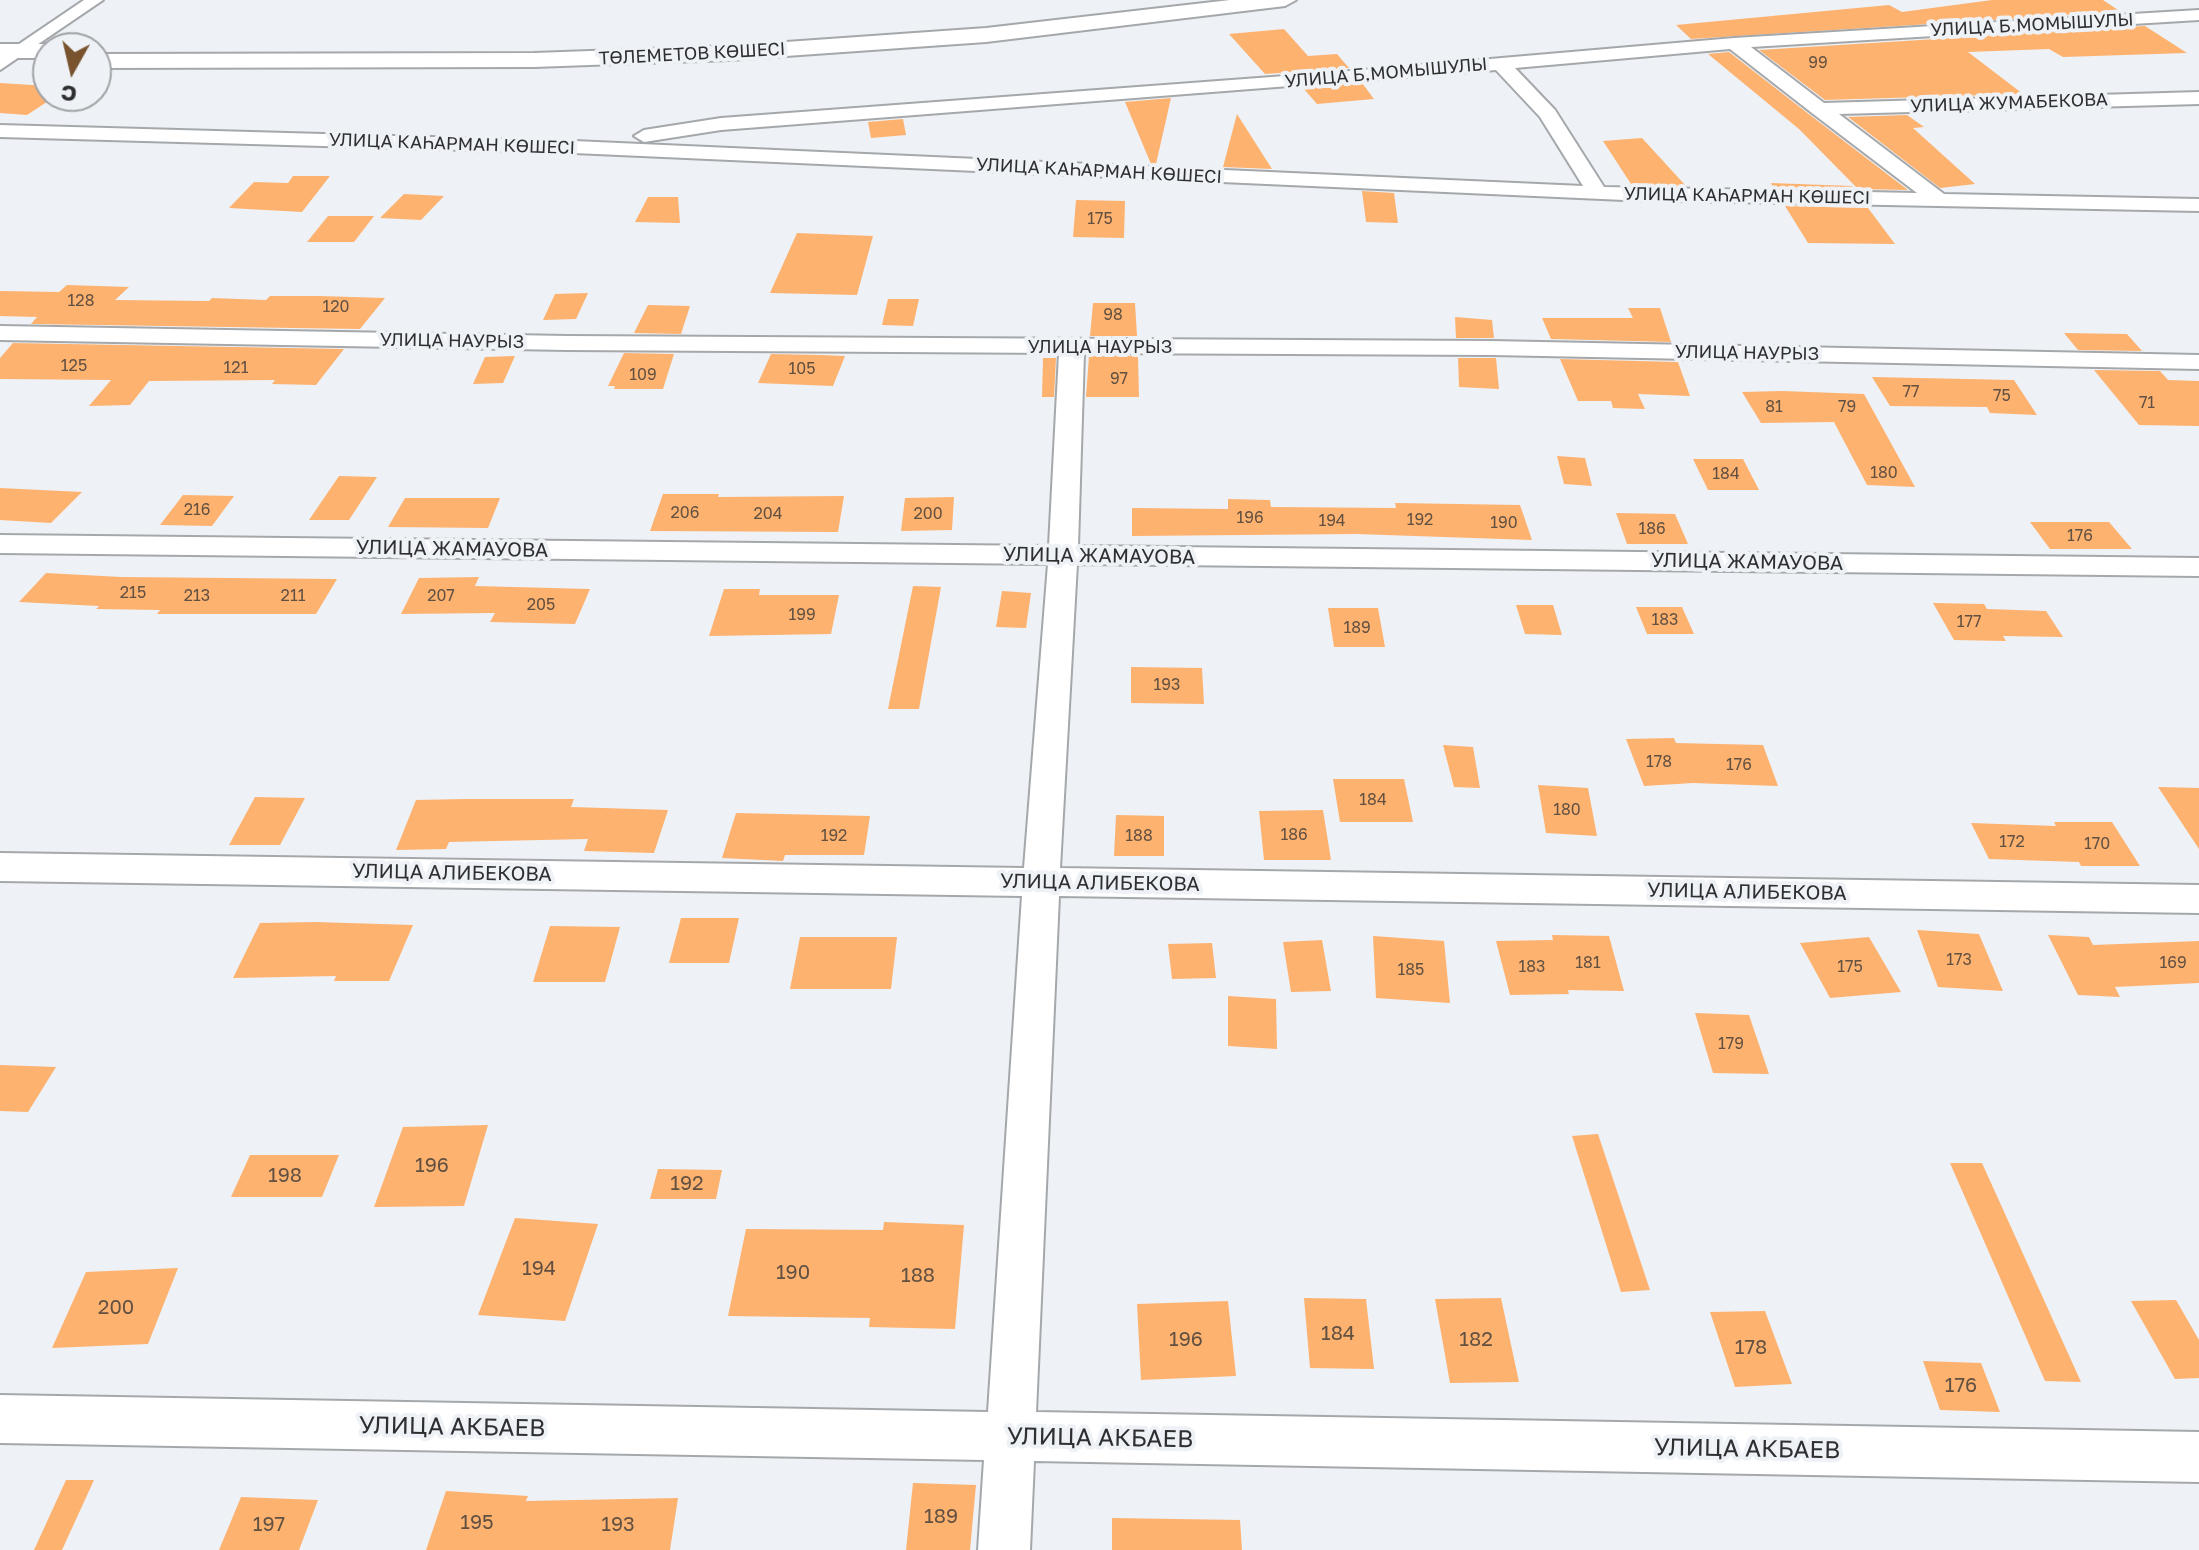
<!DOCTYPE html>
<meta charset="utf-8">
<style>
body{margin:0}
#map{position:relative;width:2199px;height:1550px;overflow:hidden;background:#eef1f5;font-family:"Golos Text",sans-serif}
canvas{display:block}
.north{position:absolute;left:32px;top:32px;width:80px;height:80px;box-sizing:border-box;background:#eef1f5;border:2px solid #a1a3a7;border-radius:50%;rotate:188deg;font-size:22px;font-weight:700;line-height:32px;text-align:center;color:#2e2f31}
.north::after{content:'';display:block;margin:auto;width:28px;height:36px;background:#78532e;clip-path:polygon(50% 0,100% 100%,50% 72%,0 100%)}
</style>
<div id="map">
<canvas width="2199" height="1550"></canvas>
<div class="north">С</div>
</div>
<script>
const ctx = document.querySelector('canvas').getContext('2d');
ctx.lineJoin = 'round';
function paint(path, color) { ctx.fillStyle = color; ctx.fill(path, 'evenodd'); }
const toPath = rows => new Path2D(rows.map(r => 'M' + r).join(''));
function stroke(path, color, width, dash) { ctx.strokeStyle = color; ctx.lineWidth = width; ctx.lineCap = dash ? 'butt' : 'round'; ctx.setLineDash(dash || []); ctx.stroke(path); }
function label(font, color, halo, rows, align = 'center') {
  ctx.font = font + ' "Golos Text",sans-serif'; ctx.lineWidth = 8; ctx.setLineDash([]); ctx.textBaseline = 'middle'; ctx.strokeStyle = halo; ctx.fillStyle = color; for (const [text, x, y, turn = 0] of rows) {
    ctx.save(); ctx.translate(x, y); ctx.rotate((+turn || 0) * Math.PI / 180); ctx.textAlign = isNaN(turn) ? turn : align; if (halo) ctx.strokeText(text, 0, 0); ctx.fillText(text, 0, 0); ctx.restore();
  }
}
paint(toPath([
 [1992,0,2103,0,2121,12,1691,39,1676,25,1889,5,1902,12],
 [2145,26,2187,53,2063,57,2049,49,1968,52,2023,94,1825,100,1759,50],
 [1284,29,1308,56,1337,54,1349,68,1265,74,1229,34],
 [1729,52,1810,115,1908,190,1858,189,1799,129,1708,54],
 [0,83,48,86,48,96,56,96,27,115,0,113],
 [1362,83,1374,99,1317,104,1303,88],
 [1171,98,1156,164,1151,164,1125,102],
 [1237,114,1272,169,1223,167],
 [1907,115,1924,127,1913,128,1975,184,1940,188,1848,117],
 [903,119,906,135,871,138,868,122],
 [1642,138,1686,186,1631,184,1603,141],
 [293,176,330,176,302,212,229,208,254,182,288,183],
 [1771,183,1852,186,1854,189,1773,187],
 [1362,191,1394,193,1398,223,1366,222],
 [404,194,444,196,421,220,380,218],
 [648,197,678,197,680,223,635,222],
 [1076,200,1125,201,1124,238,1073,237],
 [1785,206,1868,208,1895,244,1808,243],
 [328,216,374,216,354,242,307,242],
 [797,233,873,236,857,295,770,293],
 [67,285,129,287,115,300,209,301,212,298,266,300,270,296,319,296,385,298,360,329,31,324,37,317,0,316,0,291,59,292],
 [588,293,576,319,543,320,555,294],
 [888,299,919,299,913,326,882,325],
 [1093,303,1135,303,1137,336,1090,336],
 [648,305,690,306,681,334,634,333],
 [1628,308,1660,308,1671,342,1551,339,1542,318,1633,318],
 [1455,317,1492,320,1494,338,1456,338],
 [2064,333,2127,334,2142,351,2078,350],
 [13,343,344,349,316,385,272,384,275,380,149,381,130,405,89,406,111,380,0,379,0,358],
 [624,353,674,354,663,389,614,389,615,386,608,386],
 [771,354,821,355,845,356,833,386,758,383],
 [515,356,503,383,473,384,485,357],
 [1089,356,1138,356,1139,397,1086,397],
 [1043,358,1056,358,1054,397,1042,397],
 [1458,358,1496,358,1499,389,1459,387],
 [1560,359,1678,362,1690,396,1638,394,1645,409,1613,408,1611,401,1578,401],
 [2094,370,2160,371,2168,380,2199,381,2199,426,2139,425],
 [1872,377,2014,380,2037,415,1990,413,1987,407,1890,406],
 [1782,391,1864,394,1915,487,1867,485,1834,422,1761,423,1742,392],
 [1557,456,1585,458,1592,486,1564,484],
 [1693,459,1743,459,1759,490,1708,490],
 [339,476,377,477,349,520,309,520],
 [0,488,82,492,51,523,0,520],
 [663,494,719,494,718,497,844,496,838,532,650,531],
 [183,495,234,496,212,526,160,525],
 [954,497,952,530,901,531,905,498],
 [405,498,500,498,488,528,388,527],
 [1228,499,1270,500,1271,507,1396,508,1395,503,1520,505,1532,540,1356,534,1132,536,1132,508,1228,509],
 [1616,513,1675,514,1688,544,1627,544],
 [2030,522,2109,522,2132,549,2050,549],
 [46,573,121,577,337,579,316,614,157,614,160,610,96,609,99,606,19,602],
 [479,577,475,586,590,589,575,624,490,622,495,613,401,614,419,578],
 [913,586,941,587,919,709,888,709],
 [724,589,760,589,759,595,839,595,831,634,709,636],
 [1002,591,1031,593,1026,628,996,627],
 [1933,603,1984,604,1987,609,2046,611,2063,637,2003,636,2006,641,1954,640],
 [1516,605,1553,605,1562,635,1525,634],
 [1636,607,1682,607,1694,634,1647,634],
 [1328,608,1378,608,1385,647,1334,647],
 [1131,667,1202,668,1204,704,1131,703],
 [1674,738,1676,743,1763,745,1778,786,1693,783,1644,786,1626,739],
 [1443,745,1473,747,1480,788,1454,787],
 [1333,779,1404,779,1413,822,1340,822],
 [1538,785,1588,788,1597,836,1546,833],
 [2158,787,2199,788,2199,849],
 [255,797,305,798,280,845,229,845],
 [465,799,574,799,571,807,668,810,654,853,584,851,588,839,449,842,446,849,396,850,416,800],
 [1323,810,1331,860,1264,860,1259,811],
 [736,813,870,816,864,855,785,855,783,861,722,858],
 [1116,815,1164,816,1164,856,1114,856],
 [2054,822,2112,822,2140,866,2081,866,2079,862,1989,859,1971,823,2056,826],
 [681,918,739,918,729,963,669,963],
 [315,922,413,925,389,981,334,981,336,976,233,978,260,923],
 [550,926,620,927,605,982,533,982],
 [1917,930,1979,934,2003,991,1938,987],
 [1552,935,1609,936,1624,991,1568,990,1569,994,1510,995,1496,941,1553,940],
 [2048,935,2089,937,2093,945,2199,941,2199,983,2115,987,2120,997,2078,995],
 [1373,936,1444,941,1450,1003,1376,998],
 [800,937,897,937,891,989,790,989],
 [1869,937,1901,992,1830,998,1800,943],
 [1322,940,1331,991,1291,992,1283,942],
 [1212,943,1216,978,1172,979,1168,944],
 [1228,996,1276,999,1277,1049,1228,1046],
 [1695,1013,1749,1015,1769,1074,1713,1073],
 [0,1065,56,1067,28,1112,0,1111],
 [488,1125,464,1206,374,1207,403,1127],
 [1598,1134,1650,1290,1621,1292,1572,1136],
 [250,1155,339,1155,322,1197,231,1197],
 [1950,1163,1982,1163,2081,1382,2045,1381],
 [658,1169,722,1170,716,1199,650,1199],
 [515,1218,598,1224,565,1321,478,1315],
 [884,1222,964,1225,955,1329,869,1327,870,1318,728,1316,746,1229,883,1230],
 [178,1268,148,1344,52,1348,86,1272],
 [1304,1298,1366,1299,1374,1369,1310,1368],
 [1501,1298,1519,1382,1450,1383,1435,1299],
 [2176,1300,2199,1340,2199,1378,2175,1379,2131,1301],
 [1228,1301,1236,1376,1141,1380,1137,1304],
 [1765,1311,1792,1384,1735,1387,1710,1312],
 [1923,1361,1981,1363,2000,1412,1940,1410],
 [66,1480,94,1480,62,1550,34,1550],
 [913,1483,976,1485,970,1550,906,1550],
 [446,1491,528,1496,526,1501,678,1498,670,1550,426,1550],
 [241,1497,318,1500,299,1550,219,1550],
 [1112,1518,1240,1520,1242,1550,1112,1550]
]), '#fdb270');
const minor = toPath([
 [84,0,103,0,0,70,0,57,84,0],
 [2199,10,2199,20,1751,47,1824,103,2199,92,2199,104,1839,114,1944,194,2199,199,2199,211,1624,200,574,153,0,137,0,125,574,141,1583,186,1540,117,1496,70,721,130,644,142,634,136,644,130,721,118,1339,72,1734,38,2199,10],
 [1730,49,1812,113,1917,193,1604,187,1555,110,1515,68,1730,49],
 [0,326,567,336,1491,341,2199,355,2199,369,1491,355,1084,353,1078,546,2199,558,2199,576,1077,564,1060,868,2199,885,2199,913,1059,896,1036,1412,2199,1432,2199,1482,1034,1461,1030,1550,978,1550,984,1460,0,1443,0,1395,988,1412,1022,896,0,881,0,853,1024,868,1048,564,0,553,0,535,1049,546,1059,353,567,350,0,340,0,326]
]);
const primary = toPath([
 [1230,0,1296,0,1285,6,986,42,729,60,534,67,96,68,96,54,534,53,729,46,986,28,1230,0],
 [0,44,48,44,57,48,48,48,48,58,0,58,0,44]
]);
stroke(minor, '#a5a8ab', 4);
stroke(primary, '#a5a8ab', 4);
paint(minor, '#fff');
paint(primary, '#fff');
label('16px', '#625041', null, [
 ["99",1818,63],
 ["175",1100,219],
 ["128",81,301],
 ["120",336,307],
 ["98",1113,315],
 ["125",74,366],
 ["121",236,368],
 ["105",802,369],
 ["109",643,375],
 ["97",1119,379],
 ["77",1911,392],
 ["75",2002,396],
 ["71",2147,403],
 ["81",1774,407],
 ["79",1847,407],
 ["180",1884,473],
 ["184",1726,474],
 ["216",197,510],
 ["206",685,513],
 ["204",768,514],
 ["200",928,514],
 ["196",1250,518],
 ["192",1420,520],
 ["194",1332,521],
 ["190",1504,523],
 ["186",1652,529],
 ["176",2080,536],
 ["215",133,593],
 ["213",197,596],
 ["211",293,596],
 ["207",441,596],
 ["205",541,605],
 ["199",802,615],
 ["183",1665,620],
 ["177",1969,622],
 ["189",1357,628],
 ["193",1167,685],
 ["178",1659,762],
 ["176",1739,765],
 ["184",1373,800],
 ["180",1567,810],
 ["186",1294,835],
 ["192",834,836],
 ["188",1139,836],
 ["172",2012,842],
 ["170",2097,844],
 ["173",1959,960],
 ["181",1588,963],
 ["169",2173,963],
 ["183",1532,967],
 ["175",1850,967],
 ["185",1411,970],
 ["179",1731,1044]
]);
label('18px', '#2e2f31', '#eef1f5', [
 ["УЛИЦА Б.МОМЫШУЛЫ",2032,25,-3],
 ["ТӨЛЕМЕТОВ КӨШЕСІ",692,54,-3],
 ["УЛИЦА Б.МОМЫШУЛЫ",1386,73,-5],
 ["УЛИЦА ЖУМАБЕКОВА",2009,103,-2],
 ["УЛИЦА КАҺАРМАН КӨШЕСІ",452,144,2],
 ["УЛИЦА КАҺАРМАН КӨШЕСІ",1099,171,3],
 ["УЛИЦА КАҺАРМАН КӨШЕСІ",1747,196,1],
 ["УЛИЦА НАУРЫЗ",452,341,1],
 ["УЛИЦА НАУРЫЗ",1100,347],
 ["УЛИЦА НАУРЫЗ",1747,353,1]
]);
label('20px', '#2e2f31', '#eef1f5', [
 ["УЛИЦА ЖАМАУОВА",452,549,1],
 ["УЛИЦА ЖАМАУОВА",1099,556,1],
 ["УЛИЦА ЖАМАУОВА",1747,562,1],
 ["УЛИЦА АЛИБЕКОВА",452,873,1],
 ["УЛИЦА АЛИБЕКОВА",1100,883,1],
 ["УЛИЦА АЛИБЕКОВА",1747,892,1]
]);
label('20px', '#625041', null, [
 ["196",432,1166],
 ["198",285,1176],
 ["192",687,1184],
 ["194",539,1269],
 ["190",793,1273],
 ["188",918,1276],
 ["200",116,1308],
 ["184",1338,1334],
 ["196",1186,1340],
 ["182",1476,1340],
 ["178",1751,1348],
 ["176",1961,1386],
 ["189",941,1517],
 ["195",477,1523],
 ["197",269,1525],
 ["193",618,1525]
]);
label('24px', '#2e2f31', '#eef1f5', [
 ["УЛИЦА АКБАЕВ",452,1427,1],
 ["УЛИЦА АКБАЕВ",1100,1438,1],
 ["УЛИЦА АКБАЕВ",1747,1449,1]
]);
</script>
